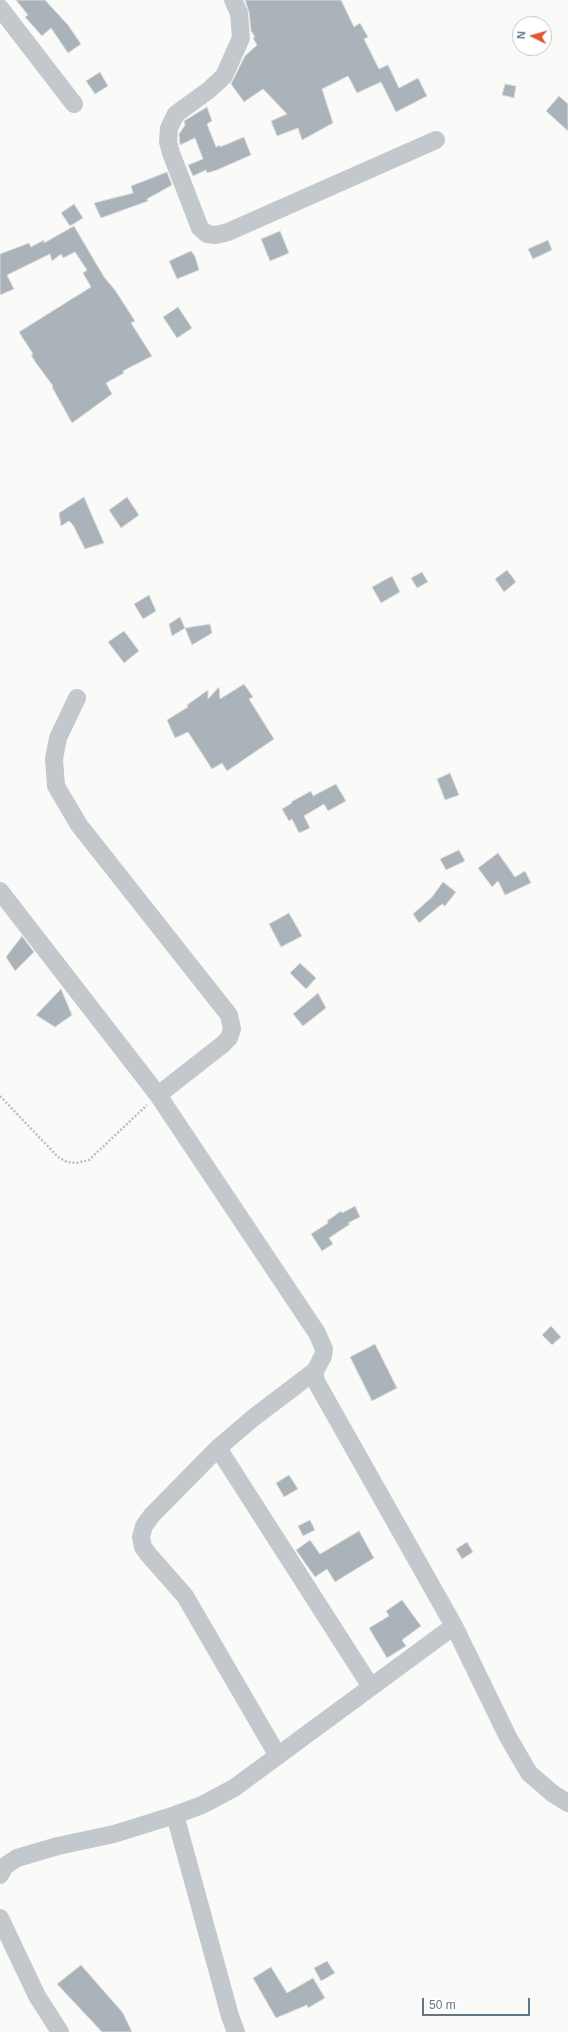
<!DOCTYPE html>
<style>
body{margin:0}
#map{position:relative;width:568px;height:2032px;overflow:hidden;background:#fafaf8;font-family:Arial,sans-serif}
canvas{display:block}
.north{position:absolute;left:512px;top:16px;width:40px;height:40px;box-sizing:border-box;background:#fff;border:1px solid #c1c8cd;border-radius:50%;rotate:275deg;font-size:11px;font-weight:700;line-height:16px;text-align:center;color:#657683}
.north::after{content:'';display:block;margin:auto;width:14px;height:18px;background:#e4572e;clip-path:polygon(50% 0,100% 100%,50% 72%,0 100%)}
.scale{position:absolute;left:422px;top:1998px;width:108px;height:18px;box-sizing:border-box;border:2px solid #657683;border-top:0;padding-left:5px;font-size:12px;line-height:14px;white-space:nowrap;color:#657683;-webkit-text-stroke:3px #fff;paint-order:stroke}
</style>
<div id="map">
<canvas width="568" height="2032"></canvas>
<div class="north">N</div>
<div class="scale">50 m</div>
</div>
<script>
const ctx = document.querySelector('canvas').getContext('2d');
ctx.lineJoin = 'round';
function paint(path, color) { ctx.fillStyle = color; ctx.fill(path, 'evenodd'); }
const toPath = rows => new Path2D(rows.map(r => 'M' + r).join(''));
function stroke(path, color, width, dash) { ctx.strokeStyle = color; ctx.lineWidth = width; ctx.lineCap = dash ? 'butt' : 'round'; ctx.setLineDash(dash || []); ctx.stroke(path); }
const building = toPath([
 [16,0,45,0,68,25,81,44,68,53,51,28,42,36,25,17,28,15,16,0],
 [245,0,341,0,354,27,360,23,368,37,364,39,379,69,388,65,399,88,418,78,427,96,396,112,381,82,357,93,348,76,322,89,333,123,302,140,298,128,277,136,271,121,287,114,263,89,244,102,231,84,245,56,257,45,253,38,255,37,251,31,249,12,245,0],
 [100,72,108,86,95,94,86,81,100,72],
 [505,84,516,86,514,98,502,95,505,84],
 [559,96,568,104,568,131,546,111,559,96],
 [207,107,212,121,207,124,216,147,220,145,220,147,244,137,251,155,217,170,207,173,206,170,193,176,188,165,203,159,195,138,180,145,179,134,185,125,184,121,207,107],
 [167,172,172,185,147,199,148,201,101,218,94,203,133,193,131,186,167,172],
 [74,204,83,218,70,226,61,213,74,204],
 [74,226,104,277,115,290,135,321,131,323,152,356,123,371,124,373,106,383,112,394,72,423,52,387,53,386,36,363,31,355,33,354,19,332,91,287,83,273,87,270,75,252,63,258,61,254,52,261,50,254,7,275,14,289,0,295,0,254,29,243,31,247,44,240,44,243,74,226],
 [280,231,289,253,270,261,261,239,280,231],
 [548,240,552,250,533,259,528,249,548,240],
 [191,251,195,256,199,270,177,279,169,261,191,251],
 [178,307,192,328,177,338,163,317,178,307],
 [84,497,104,543,85,549,73,525,69,521,61,526,59,513,84,497],
 [127,497,139,515,121,528,109,510,127,497],
 [507,570,516,582,504,592,495,579,507,570],
 [422,572,428,582,417,588,411,578,422,572],
 [392,576,400,592,381,603,372,587,392,576],
 [149,595,156,611,143,619,134,604,149,595],
 [180,617,185,628,172,636,169,624,180,617],
 [210,624,212,633,192,645,185,628,210,624],
 [124,631,139,651,124,663,108,642,124,631],
 [244,684,253,697,249,699,274,739,227,771,222,763,212,769,188,732,175,738,167,720,188,707,187,705,208,690,208,699,219,687,220,699,244,684],
 [450,773,459,795,445,800,437,779,450,773],
 [336,784,346,801,328,811,324,804,304,816,310,828,299,833,292,819,289,821,282,809,292,803,291,802,311,791,313,796,336,784],
 [459,850,465,861,446,870,440,859,459,850],
 [498,853,515,877,525,871,531,883,505,895,498,881,492,887,478,868,498,853],
 [443,882,456,892,445,906,442,904,419,923,413,914,432,897,443,882],
 [289,913,302,936,281,947,269,924,289,913],
 [22,936,34,952,15,971,6,957,22,936],
 [300,963,316,978,306,989,290,973,300,963],
 [61,989,72,1015,55,1027,36,1015,61,989],
 [318,993,326,1008,303,1026,293,1014,318,993],
 [355,1206,360,1217,348,1223,350,1224,329,1238,333,1244,322,1251,311,1234,328,1223,327,1221,341,1211,342,1213,355,1206],
 [551,1326,561,1337,552,1345,542,1335,551,1326],
 [375,1344,397,1388,372,1401,350,1357,375,1344],
 [289,1475,298,1489,284,1497,276,1483,289,1475],
 [310,1520,315,1530,303,1536,298,1526,310,1520],
 [359,1531,374,1558,335,1582,327,1569,315,1577,296,1550,310,1540,320,1554,359,1531],
 [467,1542,473,1552,462,1559,456,1549,467,1542],
 [402,1600,421,1626,402,1640,406,1646,387,1658,369,1628,389,1616,386,1611,402,1600],
 [327,1961,335,1973,321,1981,314,1968,327,1961],
 [81,1965,123,2013,132,2032,102,2032,57,1984,81,1965],
 [271,1967,287,1993,313,1978,325,1998,308,2008,307,2005,276,2018,253,1978,271,1967]
]);
paint(building, '#aab3b9');
stroke(building, '#dcdcda', 1);
stroke(toPath([
 [0,1096,58,1157,67,1162,76,1163,89,1160,147,1105]
]), '#bbbfc2', 2.5, [2, 2]);
stroke(toPath([
 [233,0,239,13,241,38,224,76,209,90,176,114,169,128,168,142,171,153,200,228,207,234,216,235,228,232,436,140],
 [0,8,74,104],
 [77,698,58,738,54,759,56,786,79,825,229,1015,232,1029,229,1038,222,1045,158,1095],
 [0,891,158,1095,317,1333,324,1349,323,1356,315,1371,315,1378,318,1385,454,1626,508,1737,529,1773,552,1793,568,1803],
 [218,1448,371,1687],
 [278,1756,185,1596,148,1554,143,1547,141,1537,144,1526,152,1515,218,1448,253,1418,315,1371],
 [175,1815,230,2016,236,2032],
 [0,1875,5,1866,17,1858,58,1846,114,1834,175,1815,202,1805,234,1788,454,1626],
 [0,1918,37,1996,60,2032]
]), '#c3c8cc', 18);
</script>
